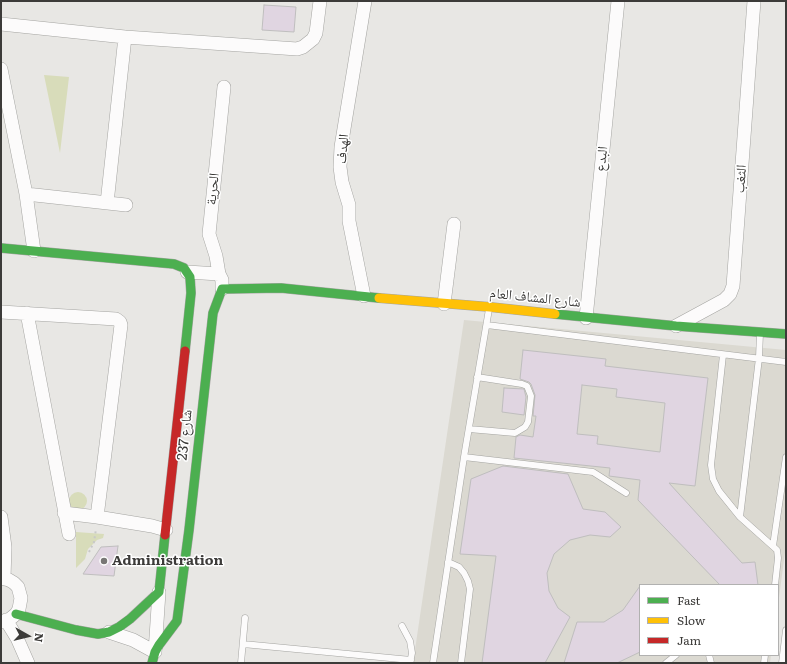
<!DOCTYPE html>
<meta charset="utf-8">
<style>
body{margin:0}
#map{position:relative;width:787px;height:664px;overflow:hidden;background:#e8e7e4;font-family:Literata,serif}
canvas{display:block}
.frame{position:absolute;inset:0;border:2px solid #3c3b39;pointer-events:none}
.legend{position:absolute;left:639px;top:584px;width:140px;height:72px;box-sizing:border-box;background:#fff;border:1px solid #b1b1b0;margin:0;padding:5px 7px;list-style:none;font-size:12px;color:#3c3b39}
.legend li{display:flex;align-items:center;gap:8px;height:20px}
.legend b{width:20px;border:1px solid #b1b1b0}
.north{position:absolute;left:8px;top:616px;width:40px;height:40px;-webkit-text-stroke:3px #fff;paint-order:stroke;rotate:98deg;font-size:11px;font-weight:700;line-height:16px;text-align:center;color:#3c3b39}
.north::after{content:'';display:block;margin:auto;width:14px;height:18px;background:#3c3b39;clip-path:polygon(50% 0,100% 100%,50% 72%,0 100%)}
</style>
<div id="map">
<canvas width="787" height="664"></canvas>
<div class="frame"></div>
<ul class="legend">
<li><b style="height:5px;background:#4caf50"></b>Fast</li>
<li><b style="height:5px;background:#ffc107"></b>Slow</li>
<li><b style="height:5px;background:#c62828"></b>Jam</li>
</ul>
<div class="north">N</div>
</div>
<script>
const ctx = document.querySelector('canvas').getContext('2d');
ctx.lineJoin = 'round';
function paint(path, color) { ctx.fillStyle = color; ctx.fill(path, 'evenodd'); }
const toPath = rows => new Path2D(rows.map(r => 'M' + r).join(''));
function stroke(path, color, width, dash) { ctx.strokeStyle = color; ctx.lineWidth = width; ctx.lineCap = dash ? 'butt' : 'round'; ctx.setLineDash(dash || []); ctx.stroke(path); }
function label(font, color, halo, rows, align = 'center') {
  ctx.font = font + ' Literata,"Noto Naskh Arabic",serif'; ctx.lineWidth = 3; ctx.setLineDash([]); ctx.textBaseline = 'middle'; ctx.strokeStyle = halo; ctx.fillStyle = color; for (const [text, x, y, turn = 0] of rows) {
    ctx.save(); ctx.translate(x, y); ctx.rotate((+turn || 0) * Math.PI / 180); ctx.textAlign = isNaN(turn) ? turn : align; if (halo) ctx.strokeText(text, 0, 0); ctx.fillText(text, 0, 0); ctx.restore();
  }
}
paint(toPath([
 [464,320,786,350,786,545,778,605,778,585,640,585,640,655,771,655,770,663,413,663]
]), '#dbd9d1');
paint(toPath([
 [44,75,69,77,60,153],
 '69 501a9 9 0 1 1 18 0a9 9 0 1 1-18 0Z',
 [76,532,104,534,103,538,97,540,88,549,85,559,76,568]
]), '#d8dcba');
const building = toPath([
 [264,5,296,7,294,32,262,30,264,5],
 [523,350,606,359,605,366,708,378,695,486,669,483,742,563,755,562,758,585,720,585,638,500,640,480,609,476,610,468,514,458,516,437,520,435,533,437,536,416,533,416,535,395,531,384,529,382,520,379,523,350],
 [582,385,617,389,616,397,665,403,660,452,597,444,598,436,577,434,582,385],
 [504,388,524,389,526,397,524,415,502,412,504,388],
 [503,466,568,474,583,509,605,512,621,527,610,537,590,535,570,540,554,554,547,573,549,591,558,608,570,617,545,663,482,663,496,556,460,554,471,479,503,466],
 [118,546,114,576,83,574,101,547,118,546],
 [640,586,640,652,617,663,564,663,577,622,604,622,623,610,640,586]
]);
paint(building, '#e0d5e1');
stroke(building, '#bfbebe', 1);
const lane = toPath([
 [487,325,786,362],
 [723,355,711,465,713,479,719,491,740,517,777,550,778,558,775,585],
 [469,429,515,433,525,427,528,422,531,396,527,386,522,384,477,377],
 [464,457,593,472,626,493],
 [740,517,759,358,760,333],
 [773,546,786,457],
 [448,562,459,567,464,573,468,581,470,589,461,663],
 [402,626,410,641,412,653,410,663],
 [243,644,411,660],
 [709,655,711,663],
 [241,663,245,618],
 [433,663,464,457,489,309],
 [666,663,676,655],
 [764,663,765,655],
 [782,663,786,630]
]);
const street = toPath([
 [1,24,125,37,297,49,303,47,313,39,316,33,320,1],
 [1,69,26,194,34,251],
 [26,194,126,205],
 [107,203,125,37],
 [187,272,219,274],
 [222,289,222,280,219,274,216,256,209,234,224,87],
 [364,296,349,221,349,205,342,182,340,167,341,147,365,1],
 [444,304,454,224],
 [1,312,116,319,120,322,121,325,97,517],
 [27,313,69,534],
 [586,318,618,1],
 [676,326,724,300,730,294,733,286,754,1],
 [64,513,97,517,152,526,166,530],
 [1,517,5,547,4,578],
 [1,578,9,580,14,583,18,587,21,598,19,609,16,614,10,619,1,622],
 [6,620,17,638,28,663],
 [109,632,133,640,155,652,159,592]
]);
const fast = toPath([
 [1,248,174,264,184,268,190,277,191,293,185,351],
 [555,314,676,326,786,334],
 [16,614,76,630,98,634,109,632,119,627,130,619,159,592,165,535],
 [152,663,155,652,159,645,177,621,189,530,213,313,222,289,281,288,379,298]
]);
const slow = toPath([
 [379,298,490,307,555,314]
]);
const jam = toPath([
 [165,535,185,351]
]);
stroke(lane, '#a4a4a1', 7);
stroke(street, '#a4a4a1', 14);
stroke(fast, '#a4a4a1', 10);
stroke(slow, '#a4a4a1', 10);
stroke(jam, '#a4a4a1', 10);
stroke(toPath([
 [89,552,94,542,96,529]
]), '#c8c8c8', 2, [2, 3]);
stroke(lane, '#fcfbfb', 6);
stroke(street, '#fcfbfb', 13);
stroke(fast, '#4caf50', 9);
stroke(slow, '#ffc107', 9);
stroke(jam, '#c62828', 9);
for (const [x, y, r, color] of [
 [104,561,4,"#787775"]
]) { const dot = new Path2D(); dot.arc(x, y, r, 0, 2 * Math.PI); ctx.fillStyle = color; ctx.fill(dot); stroke(dot, '#fff', 1.5); }
label('14px', '#3c3b39', '#fff', [
 ["الهدف",343,149,-85],
 ["البدع",602,159,-84],
 ["الثغب",741,179,-86],
 ["الحرية",213,189,-84],
 ["شارع المشاف العام",535,298,6],
 ["شارع 237",185,435,-84]
]);
label('bold 14px', '#3c3b39', '#fff', [
 ["Administration",112,561]
], 'left');
</script>
